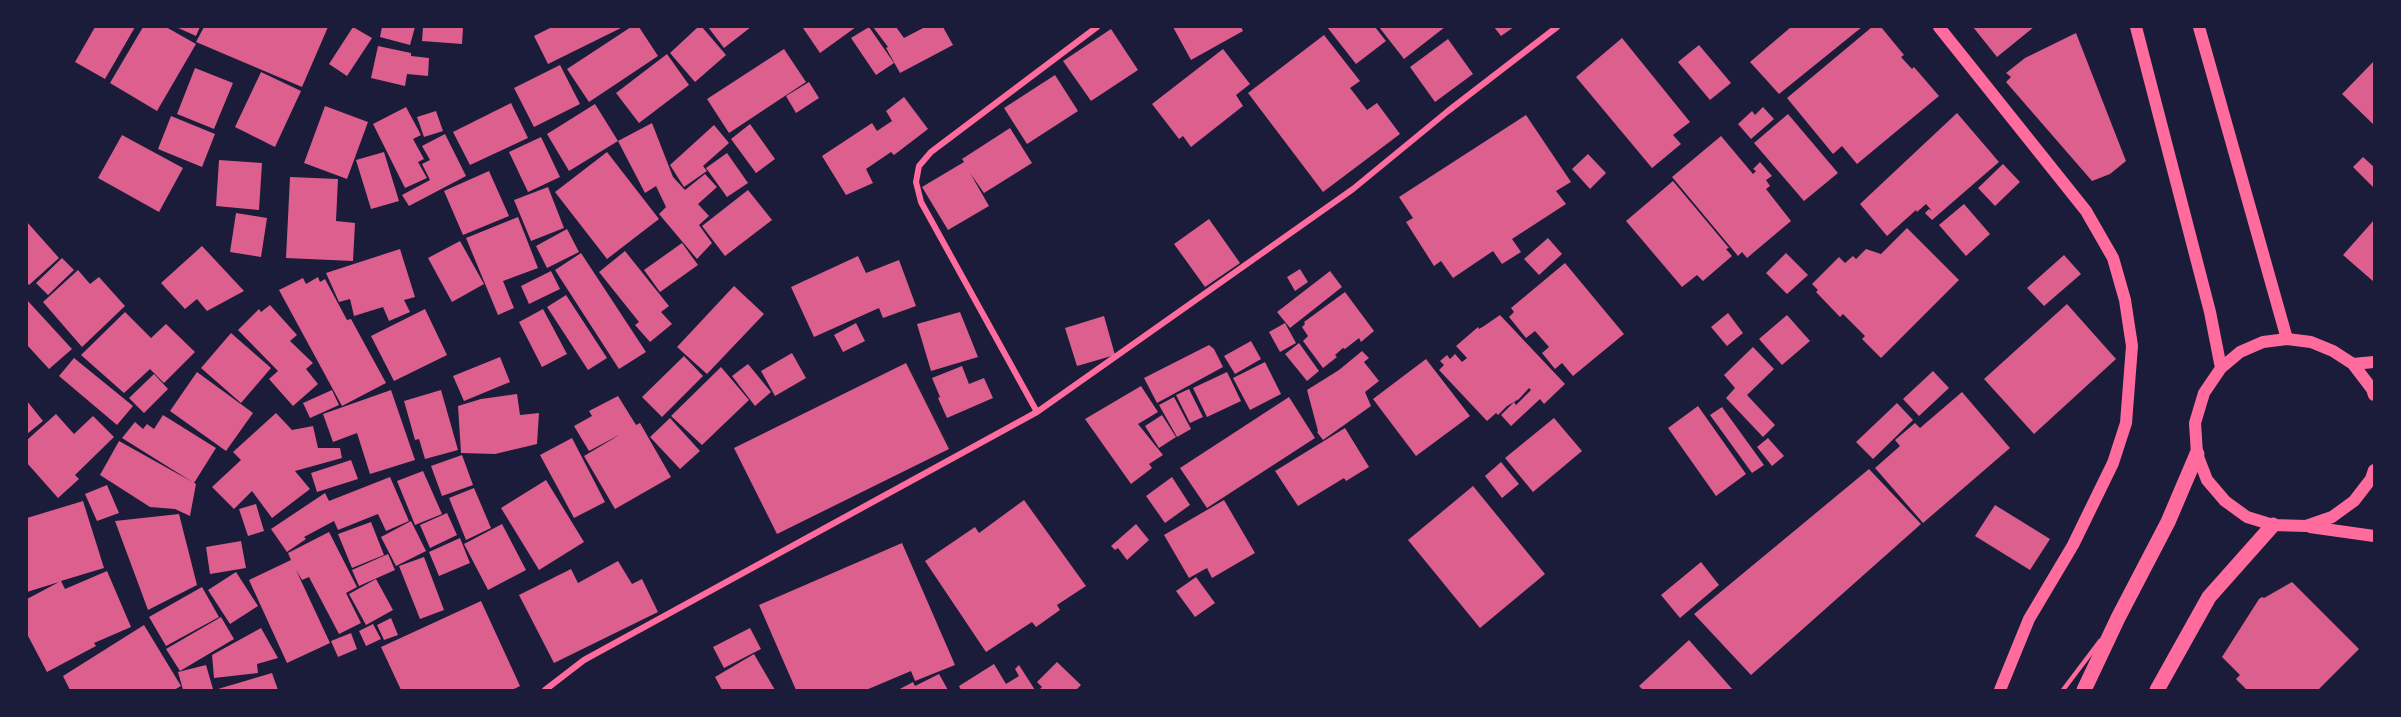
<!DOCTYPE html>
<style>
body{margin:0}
#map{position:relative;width:2401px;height:717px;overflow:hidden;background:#1b1b3a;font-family:"Asap Condensed",sans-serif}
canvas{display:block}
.frame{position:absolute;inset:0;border:28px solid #1b1b3a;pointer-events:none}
</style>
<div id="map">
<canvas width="2401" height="717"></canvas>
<div class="frame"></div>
</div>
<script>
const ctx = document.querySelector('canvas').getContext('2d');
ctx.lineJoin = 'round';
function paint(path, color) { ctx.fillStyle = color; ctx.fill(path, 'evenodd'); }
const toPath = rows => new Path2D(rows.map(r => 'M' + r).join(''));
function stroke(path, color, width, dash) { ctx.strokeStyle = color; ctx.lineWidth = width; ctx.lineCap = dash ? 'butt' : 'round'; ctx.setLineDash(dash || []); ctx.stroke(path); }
paint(toPath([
 [95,27,135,27,105,79,75,62],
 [143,27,166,27,196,44,157,111,110,83],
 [176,27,200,27,196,36],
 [204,27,328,27,302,87,196,42],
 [353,27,372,38,347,76,329,64],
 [382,27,415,27,410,45,380,37],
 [423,27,463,27,462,44,422,41],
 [552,27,623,27,548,64,534,36],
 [631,27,639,27,658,56,589,102,567,69],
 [698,27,702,27,726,55,695,82,670,53],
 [708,27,751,27,724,48],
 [805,27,856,27,820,53,803,28],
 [869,27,894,63,876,75,851,38],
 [873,27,896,27,904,38,925,27,943,27,953,45,900,73,886,48,888,47],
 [1173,27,1241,27,1243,31,1191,60],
 [1327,27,1375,27,1386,41,1356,64],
 [1379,27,1445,27,1404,59],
 [1494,27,1514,27,1501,36],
 [1791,27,1862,27,1779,94,1750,62],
 [1872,27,1881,27,1904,55,1901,57,1912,69,1914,67,1939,96,1857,164,1842,146,1833,154,1787,98],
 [1973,27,2034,27,1997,57],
 [1111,29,1138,70,1091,101,1063,61],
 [2076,33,2126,161,2110,174,2092,181,2006,82,2011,77,2006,73,2025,58],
 [1324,35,1360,81,1350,88,1367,110,1377,103,1400,134,1323,192,1248,93],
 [1622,38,1690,122,1673,135,1681,144,1652,168,1576,77],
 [1448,39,1473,74,1435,102,1410,67],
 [1699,45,1731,83,1710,100,1678,62],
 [378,46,411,53,411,56,429,58,428,76,407,74,405,86,371,78],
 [784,49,806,82,729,133,707,99],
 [1223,49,1250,84,1236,95,1243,106,1191,147,1183,136,1179,139,1152,104],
 [667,54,689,85,639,123,616,93],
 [2374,61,2374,125,2342,94],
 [560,65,580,104,534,127,514,88],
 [195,68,233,83,214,129,177,114],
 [261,72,301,91,275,147,235,127],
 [1055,75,1078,111,1027,144,1004,108],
 [809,82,819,98,796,113,786,96],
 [904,97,928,129,894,155,891,152,866,169,873,183,846,195,822,156,872,123,877,131,892,121,886,111],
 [511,103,528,138,470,165,453,132],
 [595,104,618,141,569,171,547,134],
 [325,106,368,122,347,179,304,163],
 [406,107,421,135,413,139,424,159,418,162,427,178,405,188,373,124],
 [1763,107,1774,119,1751,139,1738,124,1752,111,1755,115],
 [436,111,443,131,424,137,417,117],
 [1957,113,1999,162,1932,220,1925,213,1929,209,1932,211,1926,204,1917,212,1916,210,1887,236,1860,204],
 [1788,114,1838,173,1804,201,1754,143],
 [1526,115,1571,182,1556,191,1566,204,1512,239,1521,252,1502,264,1493,251,1453,278,1441,261,1434,266,1406,222,1413,218,1399,197],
 [171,116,215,134,202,167,158,149],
 [652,123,673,177,685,190,705,174,717,187,698,204,709,216,699,225,712,243,697,259,659,214,666,207,656,186,645,193,618,141],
 [750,124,775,159,756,173,731,139],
 [714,125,729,143,703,166,707,171,684,187,670,165],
 [1010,128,1032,163,984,193,970,173,989,206,948,230,922,187,964,162,962,159],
 [445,134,466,176,409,206,402,195,430,180,422,164,430,160,422,146],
 [122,135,183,168,159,212,98,178],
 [1721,136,1753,174,1756,171,1753,169,1760,162,1772,176,1766,180,1770,186,1766,189,1791,221,1747,258,1742,252,1738,256,1672,177],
 [541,137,560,177,528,192,509,152],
 [384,152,399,201,371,209,356,160],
 [607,152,659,219,607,259,555,192],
 [727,153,748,183,727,197,706,168],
 [1588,154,1606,173,1590,189,1572,169],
 [2363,157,2374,167,2374,188,2353,167],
 [219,160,262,163,259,210,216,206],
 [2003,164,2020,182,1995,206,1978,188],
 [489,171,509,216,463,235,444,191],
 [290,177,338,179,336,221,355,223,353,261,286,258],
 [1673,181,1729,248,1726,249,1732,256,1703,281,1697,275,1682,287,1626,221],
 [548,187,564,228,531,241,514,200],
 [748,190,772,220,725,256,702,226],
 [1964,204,1990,234,1966,256,1939,225],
 [236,213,267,218,261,257,230,252],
 [518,217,538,268,503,281,514,308,498,315,466,238],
 [1209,219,1240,263,1205,287,1174,244],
 [2374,220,2374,282,2343,255],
 [27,222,59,258,29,285,27,283],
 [1907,228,1959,280,1881,358,1862,339,1865,336,1843,314,1840,317,1816,292,1818,290,1812,284,1839,257,1845,263,1853,256,1856,259,1866,249,1881,254],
 [567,229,579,252,547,268,536,246],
 [1548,238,1562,254,1539,275,1524,259],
 [460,241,484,284,452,302,428,258],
 [682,243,698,265,660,292,644,270],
 [202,246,244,291,207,311,197,299,185,309,161,283],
 [400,249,415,297,404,300,410,312,389,321,383,307,354,316,350,299,339,302,326,273],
 [625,251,669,306,661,312,672,324,650,342,635,325,639,322,599,272],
 [581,253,646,352,619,369,555,270],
 [1786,253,1808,275,1787,294,1766,273],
 [2064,255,2081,274,2044,306,2027,288],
 [858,256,866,273,899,260,916,306,883,318,879,308,814,337,791,287],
 [62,258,74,270,48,295,36,283],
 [1565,263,1624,334,1573,376,1562,363,1555,369,1542,353,1549,347,1535,331,1526,338,1509,317,1514,312,1511,308],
 [1300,269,1308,282,1295,291,1287,277],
 [78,270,90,284,99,277,125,306,82,347,43,302],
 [551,271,560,289,529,304,521,286],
 [1330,271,1342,287,1290,328,1277,312],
 [318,277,320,282,325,279,347,320,351,319,386,383,342,406,279,290,303,278,306,284],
 [734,286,764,314,707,374,677,347],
 [1345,292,1374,331,1361,342,1359,338,1345,349,1343,348,1335,355,1337,357,1323,368,1303,341,1308,336,1302,327,1305,324,1304,322],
 [566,295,607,358,588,370,547,307],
 [27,300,72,349,49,369,27,345],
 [2067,304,2116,359,2034,434,1984,379],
 [270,305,297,335,290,341,313,363,306,369,318,384,293,406,269,379,278,371,238,330,259,309,261,312],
 [425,309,447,355,394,381,371,336],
 [543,309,567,354,542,367,519,322],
 [125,312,151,338,166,324,195,352,164,383,150,369,124,393,81,355],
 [960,312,978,357,931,371,917,324],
 [1728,313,1743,333,1727,346,1711,327],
 [1500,315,1565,384,1544,404,1540,399,1511,426,1501,415,1514,402,1516,405,1531,390,1529,388,1519,399,1507,406,1498,415,1496,413,1487,421,1439,370,1444,365,1440,361,1447,355,1450,359,1455,354,1462,362,1467,358,1456,346,1478,327,1479,329,1484,326],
 [1787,315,1810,341,1782,365,1759,339],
 [1104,316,1115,355,1077,366,1065,328],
 [856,323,865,341,843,352,834,335],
 [1285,323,1296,343,1280,352,1269,332],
 [231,333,271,368,241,403,201,368],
 [1251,341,1261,359,1235,374,1224,356],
 [1299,343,1319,371,1307,381,1285,354],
 [1209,345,1214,349,1223,367,1157,403,1144,378],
 [1753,347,1774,369,1747,395,1775,425,1763,437,1726,398,1735,388,1724,375],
 [1362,351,1369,358,1364,362,1379,381,1365,392,1371,406,1323,440,1317,432,1318,431,1307,390,1339,370],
 [792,353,806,378,775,396,761,371],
 [684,356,703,376,662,417,642,397],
 [500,357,510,382,464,401,453,376],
 [74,358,133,406,117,425,59,376],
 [1426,359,1470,416,1416,456,1373,399],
 [1265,362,1281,394,1250,410,1233,378],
 [906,363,949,449,777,534,734,448],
 [748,364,771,392,755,406,732,376],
 [962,366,969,384,984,378,993,398,947,418,938,398,940,397,932,378],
 [721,367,749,400,702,445,671,416],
 [1933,371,1949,388,1919,416,1903,399],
 [197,372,253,413,226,451,170,411],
 [1227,372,1241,401,1207,417,1193,388],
 [154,374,168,389,144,413,129,398],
 [1141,386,1158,412,1138,424,1163,455,1149,464,1152,468,1131,484,1085,419],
 [1189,389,1203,417,1190,423,1176,395],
 [332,390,339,405,310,418,303,403],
 [391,390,415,460,370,474,357,433,333,442,323,414],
 [441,390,458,450,425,459,419,439,415,440,404,401],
 [1962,392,2010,448,1923,523,1875,468,1900,446,1895,440,1915,423,1920,428],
 [517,394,520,415,539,413,537,444,495,454,461,453,458,406,481,399],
 [618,396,636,425,640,423,671,477,615,509,584,456,621,434,589,451,574,426,592,416,589,411],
 [1174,397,1191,429,1177,437,1159,405],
 [1289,397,1315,438,1207,508,1180,468],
 [27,401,43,421,27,434],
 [1897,403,1913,420,1873,459,1856,442],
 [1698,406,1746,474,1716,496,1668,428],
 [1722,407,1764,465,1752,473,1710,415],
 [276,413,292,430,313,426,318,448,340,448,342,458,295,471,310,489,272,518,252,491,234,509,212,487,241,460,233,452],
 [56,414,74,434,93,416,114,437,75,475,79,479,58,498,27,463,27,440],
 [163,415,216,448,194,483,122,438,135,422,143,429,147,424,154,429],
 [1162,415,1176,437,1159,448,1145,426],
 [670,418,700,451,680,469,650,437],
 [1554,418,1582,451,1533,492,1505,458],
 [1345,428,1369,467,1346,481,1344,478,1298,506,1275,471],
 [572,438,605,502,574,518,540,455],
 [1768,438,1784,456,1772,466,1757,447],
 [119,441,196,484,190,516,175,509,150,507,100,475],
 [462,455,473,485,442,496,431,466],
 [351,460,358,479,317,492,311,473],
 [1501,462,1519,484,1502,498,1485,476],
 [1869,469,1921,524,1751,675,1694,614],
 [423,471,442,514,415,525,397,481],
 [390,477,409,521,386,531,378,514,338,530,334,521,304,537,306,539,287,552,271,529,325,493,329,501],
 [1172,477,1190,505,1165,523,1146,496],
 [546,480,584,542,539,570,501,508],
 [107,485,119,513,97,521,85,494],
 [1473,486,1545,574,1480,628,1408,540],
 [474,488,491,528,466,540,449,498],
 [1024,500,1086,586,1057,605,1060,610,1036,627,1032,622,986,652,925,561,975,527,979,533],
 [1224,500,1255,553,1212,578,1207,568,1189,578,1164,535],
 [83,501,104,568,61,581,65,589,107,571,131,627,94,643,96,646,47,672,27,634,27,599,59,582,27,592,27,518],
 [256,504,264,531,248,536,239,509],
 [1995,505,2050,539,2030,570,1975,536],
 [447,513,457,535,430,548,420,525],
 [179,514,197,585,148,610,115,521],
 [411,521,426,551,396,566,381,537],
 [371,522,384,555,352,568,338,534],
 [502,524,526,570,488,590,464,544],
 [1136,524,1149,540,1127,560,1118,548,1115,550,1111,546],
 [329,532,357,587,346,593,361,623,339,634,309,577,302,580,296,570,330,643,287,663,249,580,291,560,288,553],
 [460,538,470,563,439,576,429,552],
 [241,541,246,568,210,574,206,547],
 [902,543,955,665,915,681,911,671,866,690,796,690,759,605],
 [388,554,395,570,359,586,352,570],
 [424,557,444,610,420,619,399,566],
 [618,561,632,584,642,579,658,612,554,663,519,595,571,569,578,583],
 [1701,562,1719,585,1680,618,1661,595],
 [236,572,258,606,230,624,208,590],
 [1196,577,1215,603,1195,617,1176,591],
 [376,579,393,610,366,625,349,594],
 [2292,582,2359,649,2318,690,2247,690,2236,679,2240,675,2222,657,2259,599,2262,597,2264,598],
 [202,587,219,617,166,646,149,617],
 [481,601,520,686,512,690,401,690,381,647],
 [221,617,234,639,180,671,166,649],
 [391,618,398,635,384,640,377,625],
 [373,624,381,639,366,646,359,631],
 [144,625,181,686,174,690,70,690,63,676],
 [261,628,278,658,257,664,258,673,214,678,212,655],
 [750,628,761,649,724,668,713,647],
 [351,633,357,649,338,657,331,641],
 [1689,640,1733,690,1643,690,1639,686],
 [754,654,775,690,722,690,715,677],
 [1057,662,1081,685,1076,690,1039,690,1042,687,1037,682],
 [994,664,1006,684,1019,676,1015,669,1019,665,1035,690,961,690,959,686],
 [206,665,213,689,183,690,178,672],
 [272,673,278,690,218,690,218,689],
 [939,674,948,690,898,690,913,682,915,686]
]), '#dd5f8e');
stroke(toPath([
 [2063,690,2100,641]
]), '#ff6b9d', 4.5);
stroke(toPath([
 [1037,412,921,202,916,182,919,166,931,152,1097,27],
 [545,690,584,660,1037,412,1353,189,1448,111,1557,27]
]), '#ff6b9d', 6);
stroke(toPath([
 [1939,27,2086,211,2113,258,2125,300,2132,346,2126,423,2113,463,2073,545,2029,619,2000,690],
 [2136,27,2210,312,2221,368],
 [2199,27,2287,339],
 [2353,364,2374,362],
 [2374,395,2372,389,2353,364,2333,351,2311,342,2287,339,2263,342,2240,352,2221,368,2204,393,2195,423,2197,454,2207,480,2225,501,2247,517,2273,525,2306,526,2332,517,2354,501,2371,479,2374,470],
 [2310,527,2374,536]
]), '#ff6b9d', 12);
stroke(toPath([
 [2084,690,2118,618,2168,522,2197,454],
 [2157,690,2209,597,2273,525]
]), '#ff6b9d', 15);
</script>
